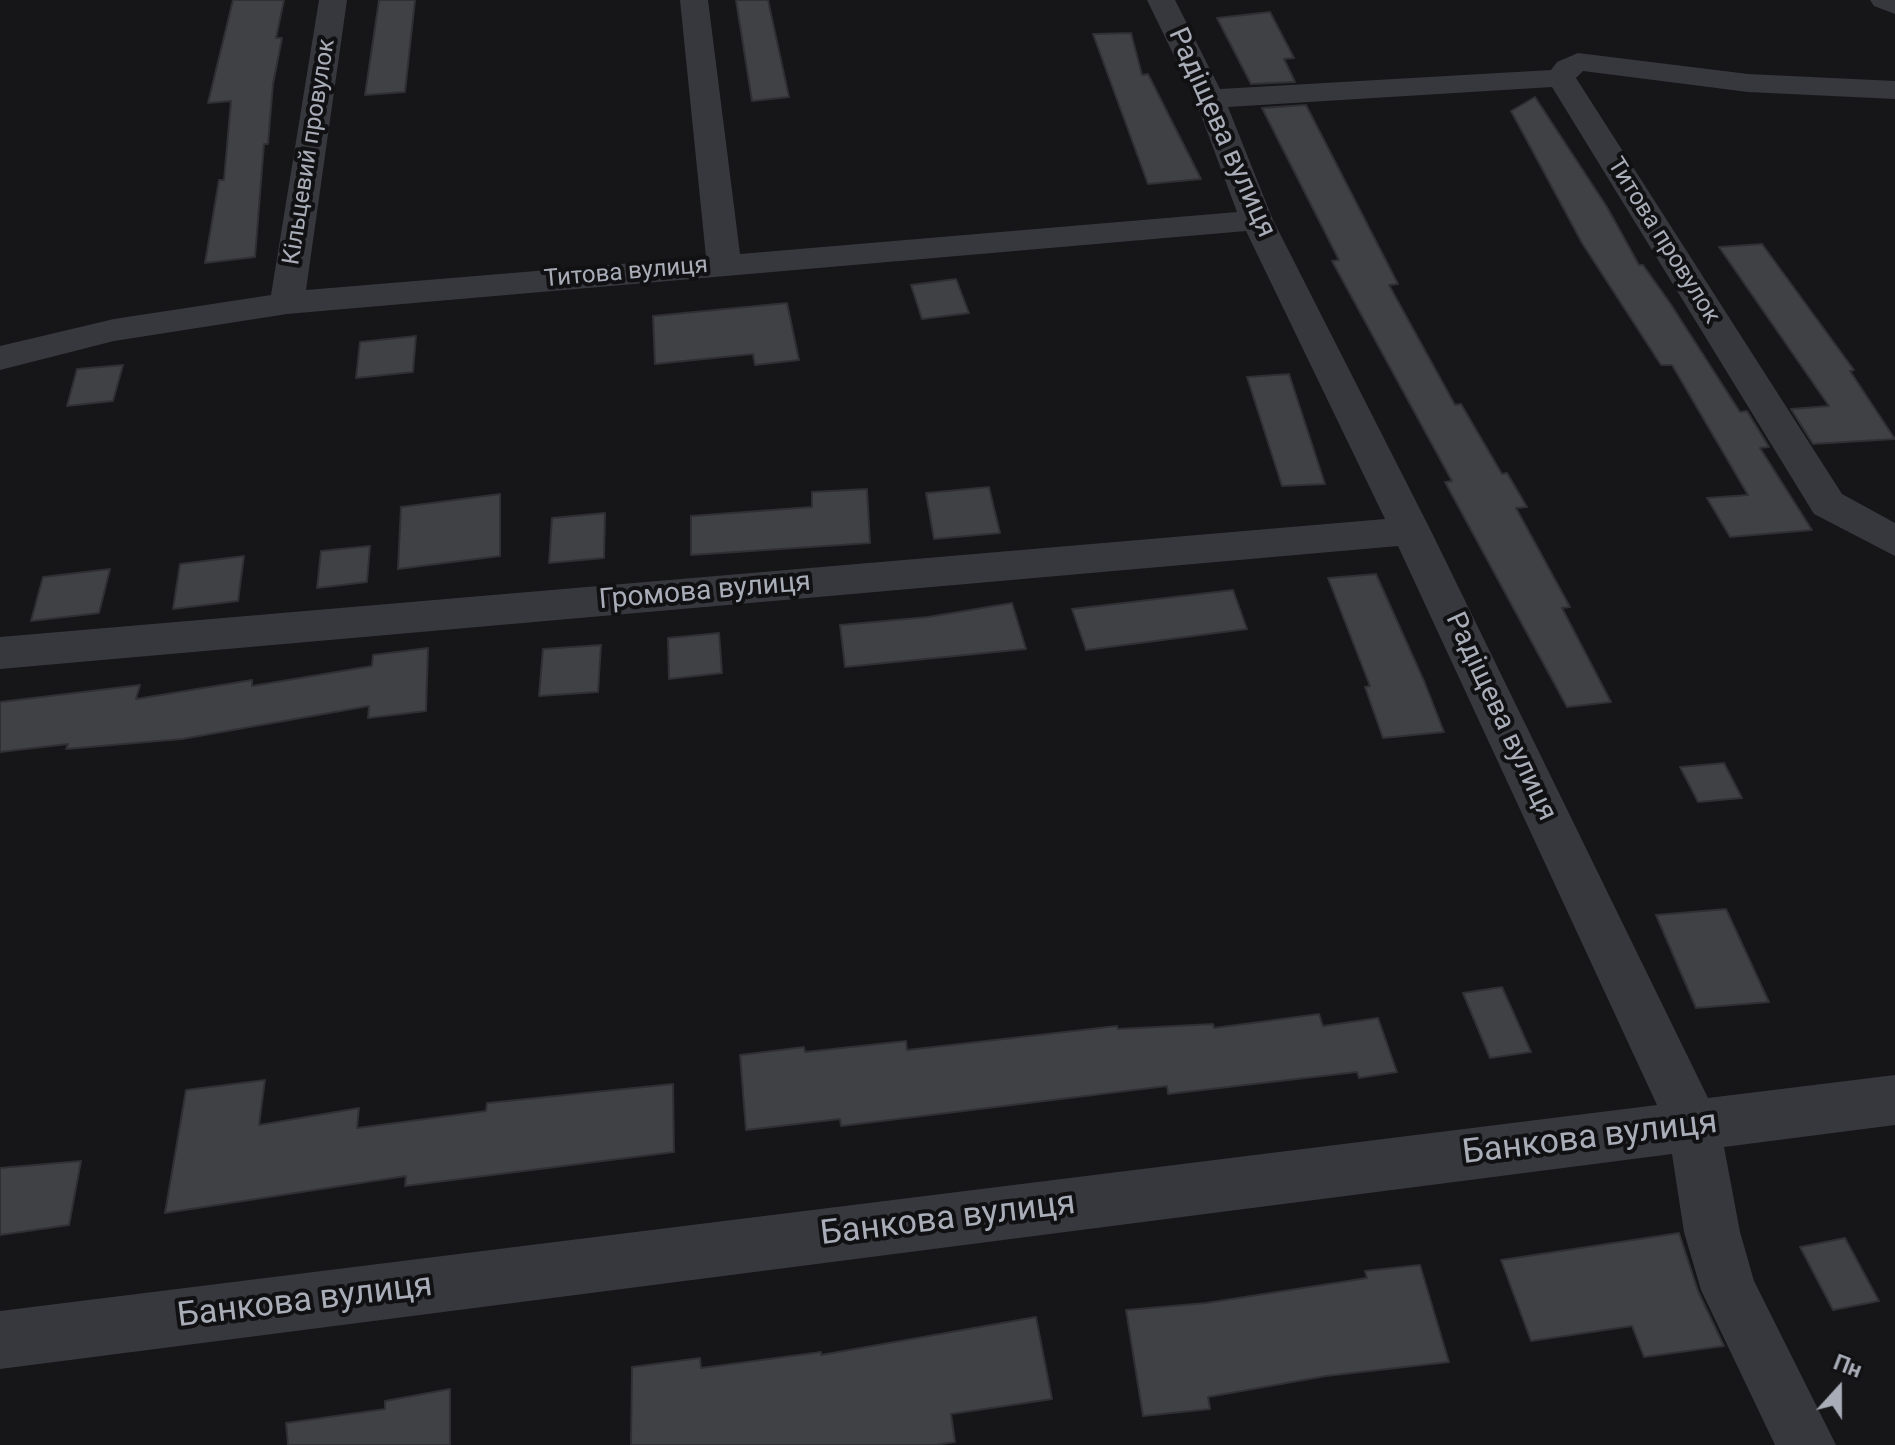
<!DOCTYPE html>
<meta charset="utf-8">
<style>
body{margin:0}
#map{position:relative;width:1895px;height:1445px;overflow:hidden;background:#161618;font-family:Roboto,sans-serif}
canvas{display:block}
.north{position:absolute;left:1799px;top:1349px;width:80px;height:80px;-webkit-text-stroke:6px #111113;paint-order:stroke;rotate:21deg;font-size:22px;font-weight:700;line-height:32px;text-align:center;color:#a8adb8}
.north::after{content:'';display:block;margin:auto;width:28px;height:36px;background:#a8adb8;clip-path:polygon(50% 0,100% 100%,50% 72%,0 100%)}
</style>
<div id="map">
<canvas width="1895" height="1445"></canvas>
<div class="north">Пн</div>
</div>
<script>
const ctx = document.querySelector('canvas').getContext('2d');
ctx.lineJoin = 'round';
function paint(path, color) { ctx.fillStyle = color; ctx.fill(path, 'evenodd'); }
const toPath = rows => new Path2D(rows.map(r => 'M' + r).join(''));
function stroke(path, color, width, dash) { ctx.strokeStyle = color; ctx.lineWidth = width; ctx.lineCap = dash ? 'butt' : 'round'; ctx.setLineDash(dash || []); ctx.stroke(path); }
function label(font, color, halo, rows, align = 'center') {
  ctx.font = font + ' Roboto,sans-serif'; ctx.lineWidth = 8; ctx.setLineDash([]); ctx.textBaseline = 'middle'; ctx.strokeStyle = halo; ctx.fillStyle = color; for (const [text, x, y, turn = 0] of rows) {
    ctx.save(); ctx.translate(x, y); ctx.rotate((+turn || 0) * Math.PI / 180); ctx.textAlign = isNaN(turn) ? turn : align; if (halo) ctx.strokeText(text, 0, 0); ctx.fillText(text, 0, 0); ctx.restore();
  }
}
const building = toPath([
 [233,0,284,0,276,38,282,38,273,84,268,144,264,144,255,257,205,263,219,180,224,180,231,101,208,103,233,0],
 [379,0,415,0,405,92,365,95,379,0],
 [736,0,768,0,789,97,752,101,736,0],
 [1270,12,1294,58,1284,59,1295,82,1251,84,1217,18,1270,12],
 [1131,33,1142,75,1148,74,1201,179,1148,184,1093,34,1131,33],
 [1535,97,1607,207,1639,265,1643,265,1670,303,1740,412,1747,411,1769,447,1760,448,1812,530,1730,537,1707,498,1748,495,1672,365,1661,365,1582,243,1511,111,1535,97],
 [1306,105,1398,284,1389,285,1455,405,1461,404,1502,474,1507,473,1527,507,1516,508,1570,607,1562,608,1611,702,1567,707,1445,482,1452,481,1332,261,1339,260,1262,108,1306,105],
 [1762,244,1854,370,1850,371,1895,439,1813,444,1791,409,1829,406,1719,247,1762,244],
 [956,279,969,313,922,319,911,285,956,279],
 [787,303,799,360,755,365,753,354,655,364,653,316,787,303],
 [416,336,413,372,356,378,360,342,416,336],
 [123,365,113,401,67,406,77,369,123,365],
 [1289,374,1325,484,1282,486,1247,377,1289,374],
 [989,487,1000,533,934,539,926,493,989,487],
 [867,489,870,543,691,555,691,516,812,507,812,492,867,489],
 [500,494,500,556,398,569,401,507,500,494],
 [605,513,604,558,549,563,552,518,605,513],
 [370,546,367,582,317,588,321,551,370,546],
 [244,556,238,601,173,609,180,564,244,556],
 [110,569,99,613,31,621,43,577,110,569],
 [1376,574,1424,681,1444,732,1383,738,1365,687,1370,686,1328,578,1376,574],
 [1233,590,1247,629,1086,650,1072,609,1233,590],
 [1012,603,1026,649,845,667,840,625,928,617,1012,603],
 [719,633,722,673,669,679,668,638,719,633],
 [601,645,598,692,539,696,543,649,601,645],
 [428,648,426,711,368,718,369,706,182,739,66,749,68,744,0,752,0,702,140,685,136,699,252,680,252,686,372,666,373,655,428,648],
 [1724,763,1742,798,1698,802,1680,767,1724,763],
 [1726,909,1769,1002,1696,1008,1656,915,1726,909],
 [1502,987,1531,1052,1490,1058,1463,993,1502,987],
 [1319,1014,1323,1026,1378,1018,1397,1072,1359,1078,1357,1072,1168,1094,1167,1086,841,1126,840,1119,746,1130,740,1055,804,1047,805,1052,906,1041,907,1050,1117,1026,1118,1029,1213,1024,1214,1028,1319,1014],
 [265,1080,259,1125,359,1108,357,1128,486,1111,487,1103,673,1084,674,1152,405,1186,406,1176,165,1213,186,1090,265,1080],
 [81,1161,69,1225,0,1235,0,1168,81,1161],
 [1679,1233,1698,1291,1724,1346,1644,1357,1632,1326,1531,1341,1501,1260,1679,1233],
 [1845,1238,1879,1301,1833,1310,1800,1247,1845,1238],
 [1420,1265,1449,1362,1326,1376,1208,1397,1210,1409,1143,1416,1126,1310,1206,1303,1367,1278,1365,1271,1420,1265],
 [1036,1317,1052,1399,951,1414,955,1442,936,1445,631,1445,632,1367,700,1358,701,1368,821,1352,821,1355,1036,1317],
 [450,1389,450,1445,288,1445,286,1423,385,1409,385,1401,450,1389]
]);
paint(building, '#404145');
stroke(building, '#303034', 2);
paint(toPath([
 [319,0,347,0,306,290,706,257,680,0,708,0,740,254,1237,212,1195,99,1147,0,1175,0,1220,89,1551,70,1557,62,1578,53,1748,74,1895,81,1895,99,1748,92,1583,71,1576,78,1842,494,1895,523,1895,556,1814,514,1552,87,1228,107,1273,220,1431,531,1708,1098,1895,1075,1895,1125,1724,1147,1740,1232,1754,1281,1836,1445,1775,1445,1701,1290,1684,1232,1672,1154,0,1369,0,1311,1657,1105,1398,546,0,669,0,637,1385,519,1246,231,287,314,114,341,0,370,0,346,114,319,271,295,319,0],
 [1870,0,1895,0,1895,14,1874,6,1870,0]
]), '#37383d');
label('24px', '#a8adb8', '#111113', [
 ["Кільцевий провулок",310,152,-81],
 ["Титова провулок",1663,241,58],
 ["Титова вулиця",626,273,-5]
]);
label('28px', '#a8adb8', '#111113', [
 ["Радіщева вулиця",1221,133,66],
 ["Громова вулиця",705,592,-5],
 ["Радіщева вулиця",1500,717,65]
]);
label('34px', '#a8adb8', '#111113', [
 ["Банкова вулиця",1590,1139,-7],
 ["Банкова вулиця",948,1220,-7],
 ["Банкова вулиця",305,1302,-7]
]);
</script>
